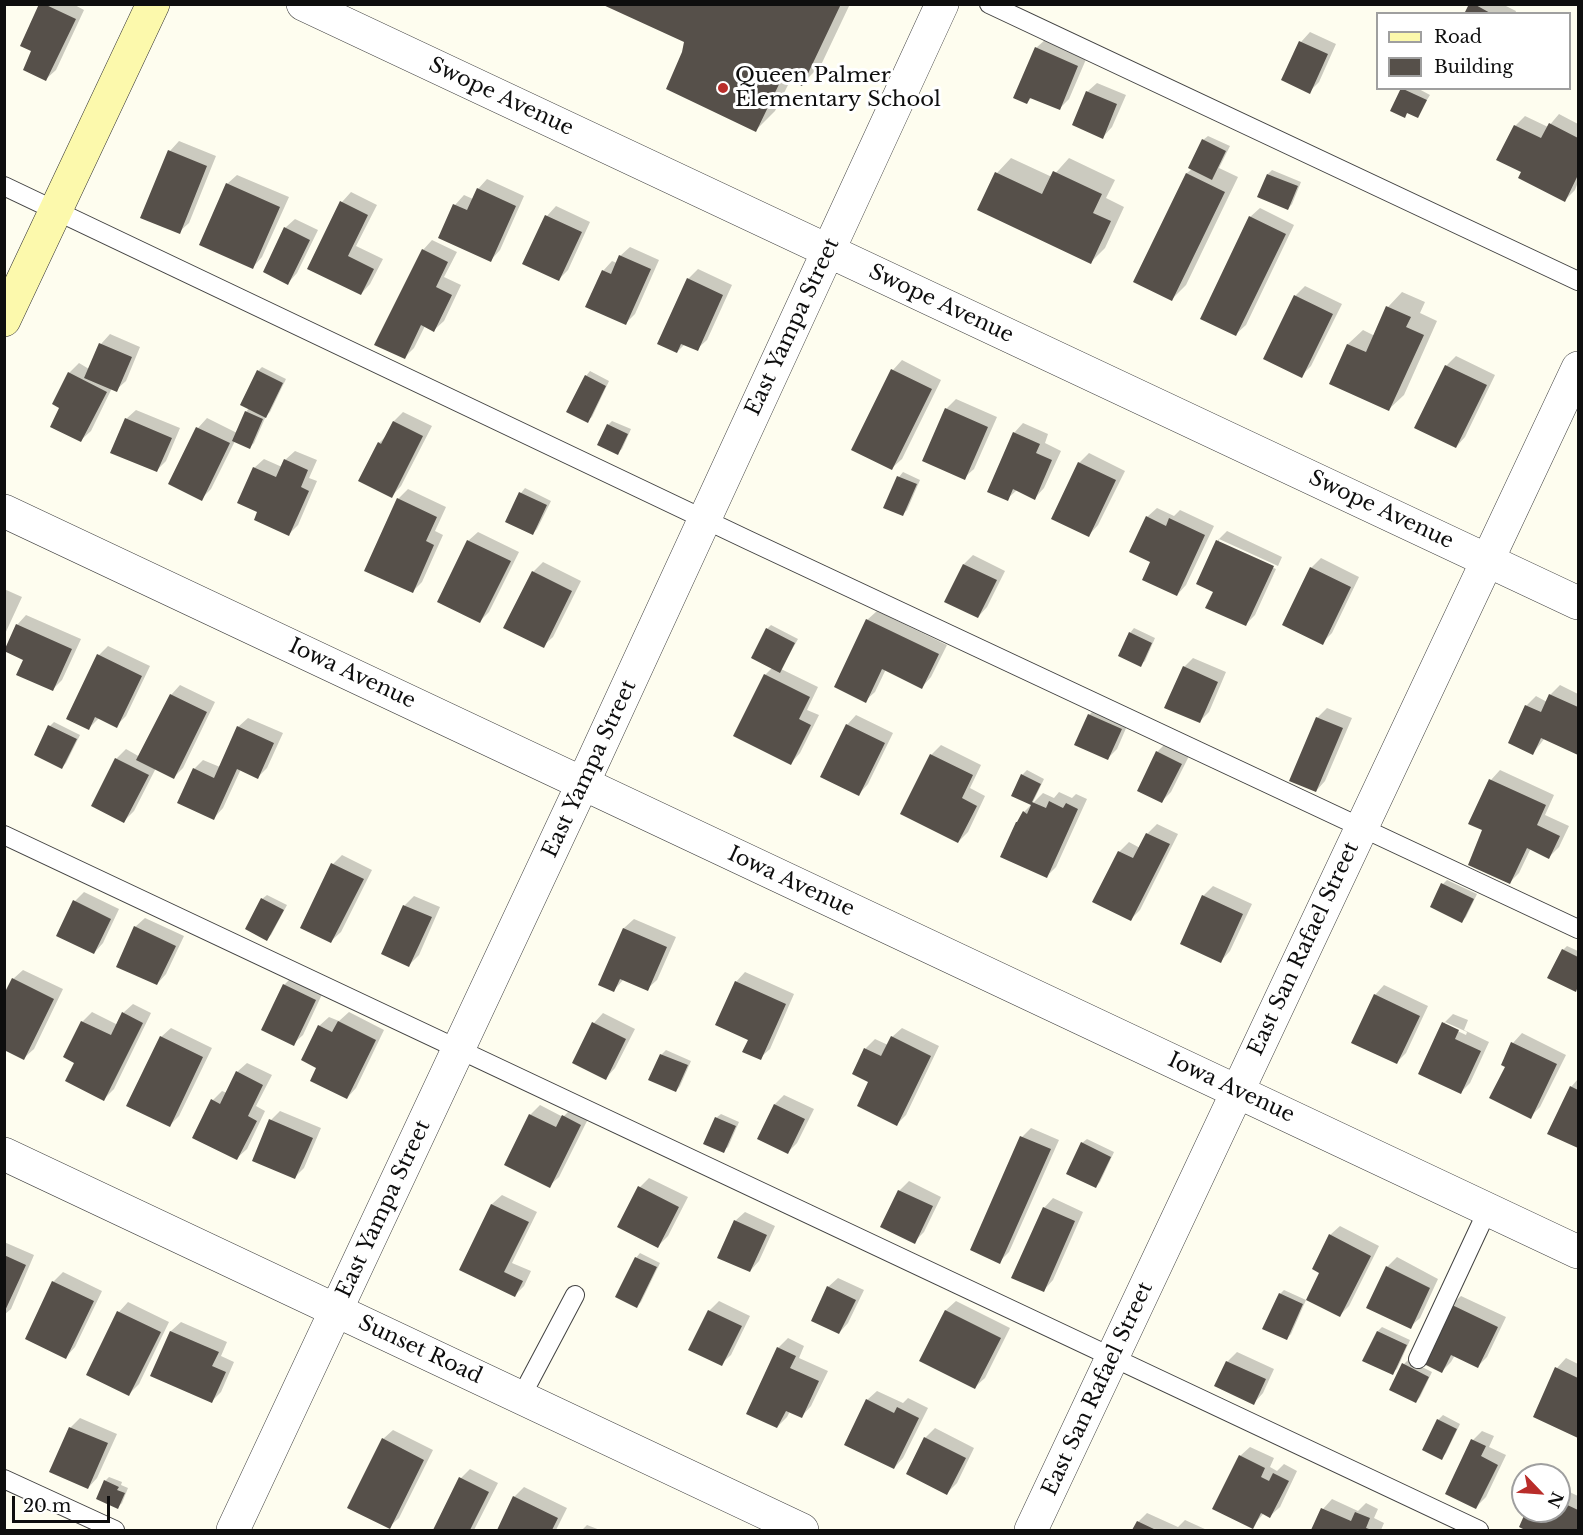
<!DOCTYPE html>
<style>
body{margin:0}
#map{position:relative;width:1583px;height:1535px;overflow:hidden;background:#fefdef;font-family:"Libre Baskerville",serif}
canvas{display:block}
.frame{position:absolute;inset:0;border:6px solid #0e0e0e;pointer-events:none}
.legend{position:absolute;left:1376px;top:12px;width:195px;height:78px;box-sizing:border-box;background:#fff;border:2px solid #9f9f9f;margin:0;padding:8px 10px;list-style:none;font-size:18px;color:#0e0e0e}
.legend li{display:flex;align-items:center;gap:12px;height:30px}
.legend b{width:30px;border:2px solid #9f9f9f}
.north{position:absolute;left:1511px;top:1463px;width:60px;height:60px;box-sizing:border-box;background:#fff;border:2px solid #9f9f9f;border-radius:50%;rotate:115deg;font-size:16px;font-weight:700;line-height:24px;text-align:center;color:#0e0e0e}
.north::after{content:'';display:block;margin:auto;width:21px;height:27px;background:#b92d2a;clip-path:polygon(50% 0,100% 100%,50% 72%,0 100%)}
.scale{position:absolute;left:12px;top:1496px;width:98px;height:27px;box-sizing:border-box;border:3px solid #0e0e0e;border-top:0;padding-left:8px;font-size:18px;line-height:21px;white-space:nowrap;color:#0e0e0e;-webkit-text-stroke:4px #fff;paint-order:stroke}
</style>
<div id="map">
<canvas width="1583" height="1535"></canvas>
<div class="frame"></div>
<ul class="legend">
<li><b style="height:8px;background:#fcf9ac"></b>Road</li>
<li><b style="height:16px;background:#56504a"></b>Building</li>
</ul>
<div class="north">N</div>
<div class="scale">20 m</div>
</div>
<script>
const ctx = document.querySelector('canvas').getContext('2d');
ctx.lineJoin = 'round';
function paint(path, color) { ctx.fillStyle = color; ctx.fill(path, 'evenodd'); }
const toPath = rows => new Path2D(rows.map(r => 'M' + r).join(''));
function stroke(path, color, width, dash) { ctx.strokeStyle = color; ctx.lineWidth = width; ctx.lineCap = dash ? 'butt' : 'round'; ctx.setLineDash(dash || []); ctx.stroke(path); }
function label(font, color, halo, rows, align = 'center') {
  ctx.font = font + ' "Libre Baskerville",serif'; ctx.lineWidth = 6; ctx.setLineDash([]); ctx.textBaseline = 'middle'; ctx.strokeStyle = halo; ctx.fillStyle = color; for (const [text, x, y, turn = 0] of rows) {
    ctx.save(); ctx.translate(x, y); ctx.rotate((+turn || 0) * Math.PI / 180); ctx.textAlign = isNaN(turn) ? turn : align; if (halo) ctx.strokeText(text, 0, 0); ctx.fillText(text, 0, 0); ctx.restore();
  }
}
paint(toPath([
 [41,4,73,4,84,10,56,70,46,79,33,50],
 [605,4,850,4,821,65,802,84,791,79,775,111,756,130,684,53,686,41],
 [1470,4,1502,4,1516,11,1515,14,1466,14],
 [1310,32,1336,44,1319,82,1309,92,1301,42],
 [1046,39,1087,57,1069,99,1059,109,1032,97,1027,102,1036,48],
 [1097,83,1126,95,1112,127,1103,137,1087,92],
 [1403,88,1417,88,1430,95,1417,116,1408,112,1404,116,1392,110],
 [1559,114,1578,124,1578,182,1575,190,1565,200,1523,171,1515,126,1525,116,1548,127],
 [1208,136,1230,146,1219,168,1238,177,1186,285,1172,299,1135,282,1187,173,1192,169,1203,140],
 [179,141,216,156,189,223,179,232,170,151],
 [1011,158,1052,177,1069,158,1115,180,1106,198,1124,207,1105,248,1091,262,979,210,997,173],
 [1272,170,1301,182,1292,204,1288,209,1268,174],
 [237,175,289,197,262,257,253,267,227,184],
 [487,179,524,196,500,250,491,260,440,237,455,205,464,195,473,199,478,189],
 [351,192,377,205,356,246,383,259,370,284,361,294,309,268,342,202],
 [556,206,590,222,568,270,559,279,547,216],
 [1260,208,1294,225,1246,325,1236,334,1250,217],
 [295,219,318,230,297,273,288,283,285,228],
 [432,240,457,252,444,277,461,285,444,321,434,330,425,326,414,348,404,358,423,250],
 [630,247,659,260,635,314,626,323,603,271,612,261,617,263,620,256],
 [698,269,732,285,707,340,697,349,685,344,677,352,688,279],
 [1305,286,1342,304,1311,366,1301,376,1265,358,1296,295],
 [1402,292,1425,302,1420,313,1437,321,1404,395,1389,409,1331,383,1348,344,1363,330,1375,336,1388,307],
 [110,334,140,347,126,381,116,390,112,388,91,431,81,440,61,408,69,373,79,363,89,369,101,344],
 [1456,356,1495,375,1465,437,1456,447,1446,366],
 [902,360,941,380,902,459,892,468,893,370],
 [262,367,286,379,270,412,266,416,254,443,250,447,235,441,211,489,201,499,198,428,207,418,237,433,246,412,249,408,258,371],
 [590,371,609,381,592,417,587,421,586,376],
 [956,399,997,417,974,469,964,478,946,409],
 [136,410,180,428,166,461,156,471,126,419],
 [403,412,432,426,401,486,392,496,379,443,386,436,394,421],
 [612,421,631,429,622,449,617,453,608,425],
 [1023,423,1048,434,1045,443,1061,451,1044,488,1035,498,1017,490,1007,499,1014,433],
 [295,451,317,460,309,478,317,481,298,525,289,534,259,512,254,468,264,459,282,467,285,460],
 [1089,453,1125,471,1098,525,1089,535,1079,463],
 [903,472,920,480,907,510,903,514,885,507,899,477],
 [525,488,551,501,537,529,533,533,507,521,521,493],
 [408,489,446,507,435,531,443,535,422,582,413,591,398,499],
 [1157,508,1174,516,1180,510,1214,526,1186,585,1177,595,1152,561,1147,517],
 [1227,531,1282,557,1278,566,1219,539,1219,543,1276,569,1255,615,1245,625,1215,591,1198,583,1218,540],
 [478,532,519,552,489,612,480,621,468,541],
 [973,555,1005,571,987,607,978,617,964,564],
 [1321,558,1359,577,1332,633,1322,643,1311,568],
 [543,562,581,581,553,637,543,646,533,572],
 [4,589,22,597,4,636],
 [877,611,947,645,931,677,922,687,886,669,875,692,865,701,867,620],
 [26,615,81,639,62,680,53,689,25,659,17,625],
 [771,625,798,639,781,669,818,687,807,710,819,715,800,753,791,763,765,675,773,667,767,629],
 [1134,628,1155,638,1145,661,1140,665,1130,633],
 [108,646,150,666,126,716,116,726,99,718,89,728,99,655],
 [1193,658,1226,672,1209,712,1200,721,1184,667],
 [180,685,215,702,183,768,174,777,156,768,134,811,124,821,116,759,126,749,140,757,171,695],
 [1560,685,1578,694,1578,754,1545,738,1533,753,1526,706,1536,696,1547,702,1550,695],
 [1099,705,1130,719,1117,749,1108,758,1089,715],
 [1327,708,1352,718,1325,781,1316,791,1317,718],
 [856,715,893,733,868,784,859,794,847,725],
 [248,718,283,733,267,768,258,777,241,769,223,808,214,818,194,769,203,760,220,767,238,727],
 [54,722,80,735,66,763,62,767,50,726],
 [1167,742,1190,754,1171,792,1162,801,1157,752],
 [941,745,981,765,970,788,985,796,968,832,958,842,902,814,931,755],
 [1027,770,1044,779,1032,804,1043,793,1054,798,1059,792,1072,798,1076,794,1087,799,1056,867,1047,876,1024,812,1032,804,1022,775],
 [1500,770,1554,795,1545,815,1569,826,1559,847,1549,857,1531,848,1519,873,1510,882,1484,830,1470,824,1491,780],
 [1157,824,1178,834,1140,910,1131,919,1094,901,1119,852,1129,842,1140,848,1147,834],
 [342,855,372,870,341,932,331,941,333,864],
 [1447,880,1477,894,1466,917,1462,921,1443,884],
 [1213,886,1252,904,1230,951,1221,961,1203,896],
 [84,892,119,909,103,943,94,953,75,901],
 [267,895,287,905,271,935,267,939,262,899],
 [414,896,440,907,419,955,409,965,383,953,405,905],
 [145,918,184,936,166,974,157,984,135,927],
 [634,919,676,937,657,980,647,989,624,979,613,991,600,985,624,928],
 [1567,946,1578,951,1578,987,1575,990,1563,950],
 [23,970,63,989,34,1049,24,1058,13,979],
 [745,972,794,994,770,1049,760,1058,750,1039,736,982],
 [294,975,324,990,303,1035,293,1044,284,985],
 [1384,985,1428,1006,1406,1053,1397,1062,1375,995],
 [133,1004,151,1013,114,1089,104,1099,76,1062,82,1022,92,1012,118,1025,123,1013],
 [349,1012,384,1030,356,1088,347,1098,318,1067,319,1026,329,1017,339,1021],
 [603,1013,635,1029,615,1068,606,1078,574,1062,594,1023],
 [1453,1014,1468,1020,1464,1030,1489,1042,1470,1083,1461,1092,1444,1023],
 [1445,1022,1467,1032,1466,1035,1445,1025],
 [171,1028,212,1048,179,1116,169,1126,161,1037],
 [902,1028,939,1046,906,1115,897,1124,870,1081,854,1073,866,1048,875,1039,888,1045,892,1037],
 [1522,1033,1566,1055,1540,1107,1530,1117,1507,1066,1513,1043],
 [666,1050,691,1061,680,1086,676,1091,661,1055],
 [247,1063,272,1075,256,1106,265,1111,247,1149,237,1158,213,1100,222,1091,227,1093,237,1072],
 [1578,1079,1578,1146,1549,1133,1571,1087],
 [784,1095,814,1109,797,1143,788,1152,775,1104],
 [540,1105,563,1117,573,1107,590,1115,559,1177,549,1186,530,1115],
 [280,1111,321,1128,304,1168,295,1177,271,1120],
 [721,1114,739,1122,728,1147,723,1151,716,1118],
 [1031,1128,1059,1140,1009,1252,999,1262,1022,1137],
 [1087,1139,1114,1152,1100,1182,1095,1187,1082,1143],
 [649,1178,688,1197,668,1236,658,1246,640,1187],
 [909,1181,941,1197,924,1232,914,1242,899,1191],
 [502,1195,537,1212,512,1263,531,1271,524,1286,515,1295,461,1270,492,1204],
 [1053,1198,1083,1212,1053,1280,1044,1290,1044,1208],
 [745,1212,775,1226,759,1261,750,1271,735,1221],
 [1340,1226,1379,1246,1349,1306,1340,1315,1321,1273,1330,1235],
 [4,1242,34,1255,11,1309,4,1315],
 [640,1253,660,1263,641,1302,637,1306,636,1258],
 [1397,1257,1438,1279,1420,1318,1410,1327,1387,1267],
 [63,1272,102,1291,75,1347,66,1357,53,1282],
 [838,1278,864,1290,848,1323,839,1333,828,1287],
 [1284,1290,1306,1300,1291,1334,1287,1338,1280,1294],
 [1461,1296,1506,1317,1487,1357,1478,1366,1455,1355,1451,1362,1442,1371,1451,1305],
 [719,1301,750,1316,731,1355,721,1364,690,1349,710,1310],
 [956,1301,1010,1328,985,1378,975,1387,921,1360,946,1310],
 [128,1302,169,1322,139,1384,129,1394,88,1374,119,1312],
 [181,1322,227,1342,221,1356,234,1362,221,1392,211,1402,152,1375,171,1331],
 [1382,1327,1410,1340,1397,1369,1392,1373,1378,1331],
 [788,1338,804,1346,799,1358,828,1371,811,1406,802,1416,790,1411,787,1417,777,1427,748,1413,778,1348],
 [1237,1352,1274,1369,1263,1393,1254,1403,1227,1362],
 [1566,1358,1578,1364,1578,1436,1535,1416,1557,1368],
 [1408,1360,1432,1372,1420,1397,1415,1402,1404,1364],
 [877,1391,903,1403,908,1398,928,1408,903,1458,894,1468,867,1400],
 [1443,1415,1460,1424,1446,1453,1441,1458,1438,1420],
 [80,1418,117,1434,97,1478,88,1488,51,1472,71,1427],
 [935,1428,974,1448,957,1483,947,1493,908,1473,925,1438],
 [393,1430,433,1450,399,1518,389,1527,383,1439],
 [1482,1431,1494,1436,1489,1447,1506,1455,1486,1497,1476,1507,1473,1440],
 [1250,1447,1274,1458,1270,1467,1277,1471,1284,1464,1297,1471,1280,1507,1270,1516,1264,1513,1252,1527,1240,1456],
 [470,1469,498,1483,474,1530,434,1530,461,1478],
 [109,1477,122,1482,121,1485,128,1488,122,1503,118,1507,105,1481],
 [524,1487,567,1508,556,1530,498,1530,514,1497],
 [1559,1487,1578,1496,1578,1530,1528,1530,1521,1527,1528,1511,1559,1511],
 [1332,1499,1358,1511,1366,1503,1378,1509,1374,1518,1384,1523,1381,1530,1312,1530,1323,1509],
 [1147,1513,1178,1527,1185,1520,1207,1530,1134,1530,1138,1522],
 [587,1525,600,1530,582,1530]
]), '#0003');
paint(toPath([
 [39,4,44,4,76,19,46,81,23,70,31,51,20,46],
 [601,4,841,4,802,86,783,76,756,132,666,89,682,52,684,42],
 [1469,4,1474,4,1492,14,1464,14],
 [1299,41,1328,54,1310,94,1281,80],
 [1035,47,1078,66,1060,110,1030,98,1027,104,1013,98],
 [1401,88,1427,100,1418,118,1407,113,1405,118,1390,111],
 [1086,91,1117,104,1103,139,1072,125],
 [1549,123,1578,138,1578,175,1565,202,1518,178,1521,172,1496,160,1514,125,1541,138],
 [1202,139,1226,151,1212,180,1188,168],
 [168,150,207,166,180,234,140,218],
 [1053,171,1102,194,1093,213,1111,221,1091,264,977,210,995,172,1042,194],
 [1186,173,1225,192,1172,301,1133,282],
 [1267,174,1298,186,1288,210,1257,197],
 [226,183,280,207,253,269,199,245],
 [477,188,516,206,491,262,438,238,453,204,467,210],
 [340,201,368,215,348,256,374,269,361,295,307,269],
 [545,215,582,232,559,281,522,264],
 [1249,216,1286,234,1236,336,1200,319],
 [284,227,310,240,288,285,263,272],
 [422,249,448,262,436,287,452,295,434,332,421,325,405,359,374,345],
 [619,255,651,269,626,325,585,307,602,270,611,274],
 [687,278,723,295,698,351,681,344,677,353,657,344],
 [1294,295,1333,314,1302,378,1263,359],
 [1386,306,1411,317,1406,327,1424,335,1389,411,1329,384,1347,344,1366,352],
 [99,343,132,357,117,392,84,378],
 [1445,365,1487,385,1456,448,1414,428],
 [891,369,932,389,892,470,851,450],
 [257,370,283,383,266,418,240,405],
 [68,372,107,392,81,442,50,427,59,408,52,404],
 [585,375,606,386,588,423,566,412],
 [945,408,988,427,965,480,922,461],
 [245,411,263,419,250,449,232,441],
 [125,418,172,438,157,472,110,453],
 [393,421,423,436,392,498,358,481,378,442,381,444],
 [607,424,628,434,618,455,597,445],
 [196,427,230,443,202,501,168,484],
 [1013,432,1040,444,1036,453,1052,460,1035,500,1013,489,1008,501,987,492],
 [284,459,308,470,301,487,309,491,289,536,254,520,257,512,237,503,253,467,276,477],
 [1078,462,1116,480,1089,537,1051,519],
 [897,476,917,484,903,516,883,508],
 [519,492,547,505,533,535,505,522],
 [397,498,437,517,426,541,434,545,413,593,364,571],
 [1146,516,1166,526,1169,518,1205,535,1177,596,1142,580,1150,562,1129,552],
 [467,540,511,561,480,623,437,602],
 [1216,540,1274,566,1246,626,1205,608,1213,592,1196,584],
 [963,564,997,580,978,618,944,602],
 [1310,567,1351,587,1323,645,1282,625],
 [532,571,572,591,544,648,503,628],
 [866,619,939,654,922,689,882,669,866,703,834,687],
 [16,624,72,649,53,691,16,675,23,660,4,651],
 [766,628,795,643,780,673,751,658],
 [1129,632,1152,643,1141,667,1118,656],
 [97,654,142,676,117,728,95,717,89,730,66,719],
 [1183,666,1218,682,1200,723,1164,708],
 [764,674,810,697,799,719,811,725,791,765,733,736],
 [170,694,207,712,174,779,136,760],
 [1549,694,1578,707,1578,755,1541,738,1533,755,1508,743,1525,705,1541,712],
 [1088,714,1122,729,1108,760,1074,745],
 [1316,717,1343,728,1316,792,1289,781],
 [846,724,885,743,859,796,820,777],
 [48,725,77,739,62,769,34,755],
 [237,726,274,743,258,779,237,769,214,820,177,803,193,768,214,778],
 [1156,751,1182,764,1162,803,1137,791],
 [930,754,973,775,962,798,977,806,958,843,900,814],
 [115,758,149,775,124,823,91,806],
 [1021,774,1041,784,1032,802,1046,808,1049,801,1063,808,1066,803,1078,809,1047,878,1000,857,1016,822,1017,822,1023,811,1027,814,1031,805,1011,796],
 [1489,779,1546,805,1537,825,1560,836,1549,859,1527,848,1510,884,1468,865,1482,830,1468,824],
 [1146,833,1170,844,1131,921,1092,902,1118,851,1133,858],
 [331,863,364,879,331,943,300,928],
 [1441,883,1474,899,1462,923,1430,907],
 [1202,895,1243,914,1221,963,1180,944],
 [261,898,284,910,267,941,245,929],
 [73,900,111,919,94,954,56,936],
 [403,905,432,917,409,967,381,954],
 [134,926,176,946,157,985,116,967],
 [623,928,667,947,648,991,620,979,614,992,598,985],
 [1562,949,1578,957,1578,986,1576,992,1547,978],
 [12,978,54,999,24,1060,4,1050,4,994],
 [735,981,786,1004,761,1060,742,1052,748,1040,715,1025],
 [283,984,316,1000,294,1046,261,1030],
 [1374,994,1420,1016,1397,1064,1351,1043],
 [122,1012,143,1023,104,1101,65,1081,74,1063,63,1057,81,1021,111,1035],
 [338,1021,376,1040,347,1099,310,1081,316,1068,301,1060,318,1025,332,1032],
 [592,1022,626,1039,606,1080,572,1063],
 [1442,1022,1459,1030,1455,1039,1481,1051,1461,1094,1418,1074],
 [160,1036,203,1057,170,1127,126,1106],
 [891,1036,931,1056,897,1126,857,1106,868,1082,852,1074,864,1048,881,1056],
 [1511,1042,1557,1064,1531,1119,1489,1098,1505,1067,1501,1065],
 [660,1054,688,1065,676,1092,648,1080],
 [236,1071,263,1085,248,1116,257,1121,237,1160,192,1138,211,1099,220,1104],
 [1570,1086,1578,1090,1578,1148,1547,1134],
 [774,1104,805,1119,788,1154,757,1139],
 [529,1114,556,1127,562,1115,581,1125,550,1188,504,1165],
 [715,1117,736,1126,724,1153,703,1144],
 [269,1119,313,1138,295,1179,252,1161],
 [1020,1136,1051,1149,1000,1264,970,1250],
 [1081,1142,1111,1157,1096,1188,1066,1174],
 [638,1186,679,1207,658,1248,617,1227],
 [898,1190,933,1206,915,1244,880,1227],
 [491,1204,529,1222,504,1272,523,1281,515,1297,459,1270],
 [1043,1207,1075,1221,1044,1292,1011,1278],
 [734,1220,767,1235,750,1272,717,1258],
 [1329,1234,1371,1256,1340,1317,1306,1300,1319,1273,1312,1269],
 [4,1255,26,1265,4,1313],
 [635,1257,657,1267,637,1308,615,1297],
 [1386,1266,1430,1288,1411,1329,1366,1308],
 [52,1281,94,1301,66,1359,25,1339],
 [827,1286,856,1300,839,1334,811,1321],
 [1279,1293,1303,1304,1287,1340,1262,1329],
 [1450,1304,1498,1327,1478,1368,1451,1355,1442,1373,1424,1364],
 [708,1310,742,1326,722,1366,688,1350],
 [945,1310,1001,1338,975,1389,919,1361],
 [117,1311,161,1332,129,1396,86,1375],
 [170,1331,219,1352,212,1366,226,1372,212,1403,150,1376],
 [1377,1331,1407,1345,1393,1375,1362,1361],
 [777,1347,796,1356,790,1368,819,1381,802,1418,786,1411,777,1428,746,1414],
 [1226,1361,1266,1379,1254,1405,1214,1386],
 [1402,1363,1429,1377,1416,1403,1389,1390],
 [1555,1367,1578,1378,1578,1438,1533,1417],
 [866,1399,894,1413,897,1407,919,1418,894,1469,844,1445],
 [1437,1419,1457,1429,1442,1460,1422,1450],
 [69,1427,108,1443,88,1489,49,1472],
 [924,1437,966,1458,947,1495,906,1474],
 [382,1438,424,1460,390,1529,347,1508],
 [1471,1439,1486,1446,1481,1456,1498,1465,1476,1509,1445,1494],
 [1239,1455,1265,1468,1261,1477,1269,1481,1273,1473,1289,1481,1270,1518,1261,1513,1253,1529,1212,1509],
 [459,1477,489,1492,470,1530,433,1530],
 [104,1480,119,1487,117,1490,125,1493,118,1509,96,1499],
 [513,1496,558,1518,552,1530,497,1530],
 [1559,1501,1578,1510,1577,1530,1525,1530,1519,1527,1526,1511,1559,1511],
 [1321,1508,1351,1521,1355,1512,1370,1518,1366,1528,1372,1530,1311,1530],
 [1137,1521,1156,1530,1132,1530]
]), '#56504a');
const lane = toPath([
 [989,4,1578,281],
 [4,186,748,540,1578,929],
 [4,835,1479,1530],
 [1418,1359,1488,1209],
 [521,1397,575,1295],
 [4,1479,115,1530]
]);
const street = toPath([
 [303,4,1578,603],
 [4,511,1578,1252],
 [4,1154,802,1530],
 [233,1530,583,783,942,4],
 [1031,1530,1578,368]
]);
const secondary = toPath([
 [4,320,153,4]
]);
stroke(lane, '#414141', 20);
stroke(street, '#414141', 34);
stroke(secondary, '#303030', 34);
stroke(lane, '#fff', 18);
stroke(street, '#fff', 33);
stroke(secondary, '#fcf9ac', 33);
for (const [x, y, r, color] of [
 [723,88,6,"#b92d2a"]
]) { const dot = new Path2D(); dot.arc(x, y, r, 0, 2 * Math.PI); ctx.fillStyle = color; ctx.fill(dot); stroke(dot, '#fff', 2); }
label('21px', '#0e0e0e', '#fff', [
 ["Queen Palmer",735,76],
 ["Elementary School",735,100]
], 'left');
label('21px', '#0e0e0e', '#fff', [
 ["Swope Avenue",501,97,25],
 ["Swope Avenue",941,304,25],
 ["East Yampa Street",793,327,-65],
 ["Swope Avenue",1381,510,25],
 ["Iowa Avenue",352,674,25],
 ["East Yampa Street",590,769,-65],
 ["Iowa Avenue",791,882,25],
 ["East San Rafael Street",1304,949,-65],
 ["Iowa Avenue",1231,1088,25],
 ["East Yampa Street",384,1209,-65],
 ["Sunset Road",420,1350,25],
 ["East San Rafael Street",1098,1389,-65]
]);
</script>
